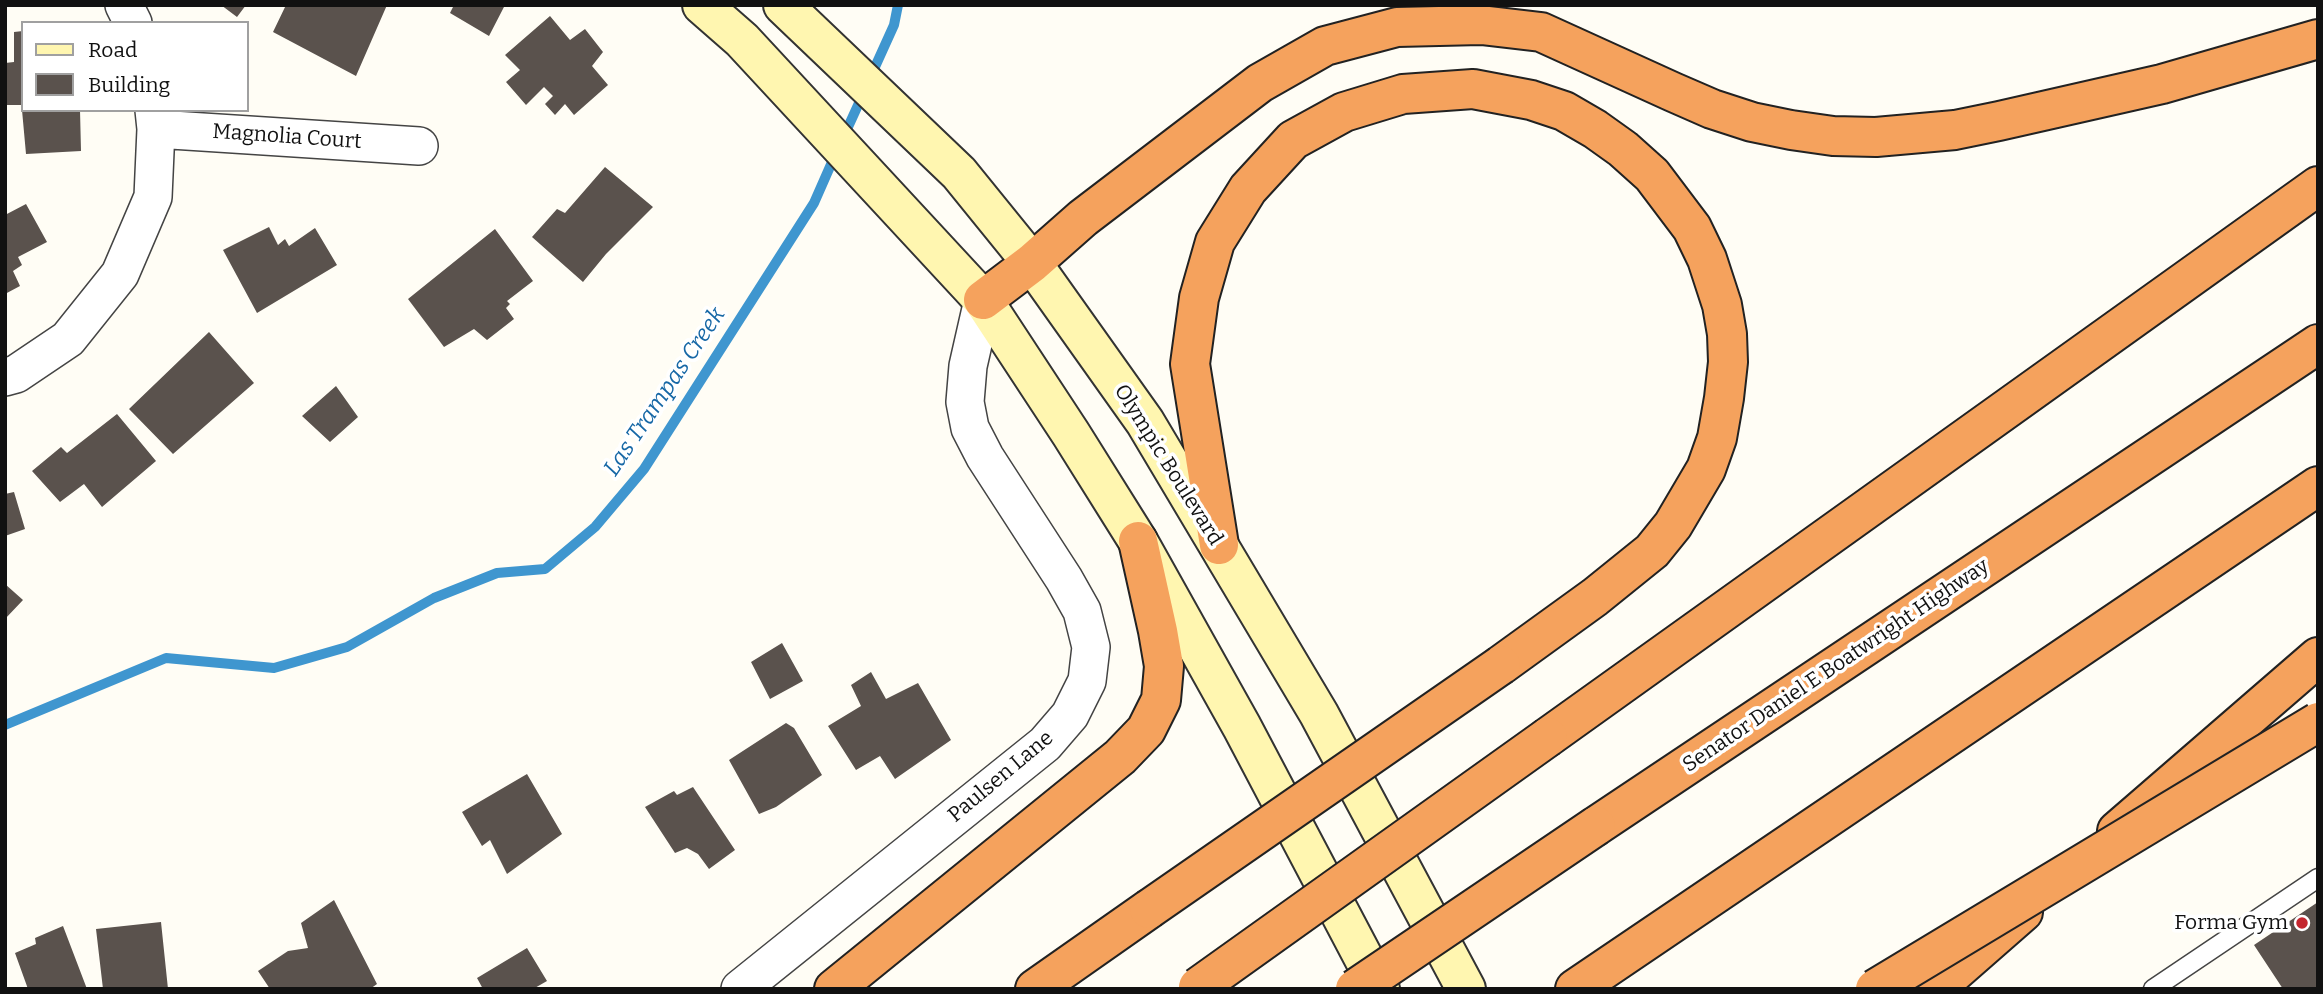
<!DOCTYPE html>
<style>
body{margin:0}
#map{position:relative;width:2323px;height:994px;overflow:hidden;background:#fffdf5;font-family:Bitter,serif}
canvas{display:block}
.frame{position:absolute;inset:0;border:7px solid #111;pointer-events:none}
.legend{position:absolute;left:21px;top:21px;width:228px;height:91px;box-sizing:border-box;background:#fff;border:2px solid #a0a0a0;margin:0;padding:9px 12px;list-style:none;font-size:21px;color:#111}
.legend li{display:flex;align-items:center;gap:14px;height:35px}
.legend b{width:35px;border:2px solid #a0a0a0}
</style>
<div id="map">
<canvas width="2323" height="994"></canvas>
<div class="frame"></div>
<ul class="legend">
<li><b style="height:9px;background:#fff6b0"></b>Road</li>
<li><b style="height:19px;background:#5a524d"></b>Building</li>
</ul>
</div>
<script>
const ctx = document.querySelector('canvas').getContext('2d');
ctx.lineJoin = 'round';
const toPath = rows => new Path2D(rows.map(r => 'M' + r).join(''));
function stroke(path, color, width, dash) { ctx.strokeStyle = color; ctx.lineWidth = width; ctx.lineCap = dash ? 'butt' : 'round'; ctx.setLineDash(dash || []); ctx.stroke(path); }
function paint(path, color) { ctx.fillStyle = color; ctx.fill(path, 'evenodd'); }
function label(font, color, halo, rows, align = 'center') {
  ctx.font = font + ' Bitter,serif'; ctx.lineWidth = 7; ctx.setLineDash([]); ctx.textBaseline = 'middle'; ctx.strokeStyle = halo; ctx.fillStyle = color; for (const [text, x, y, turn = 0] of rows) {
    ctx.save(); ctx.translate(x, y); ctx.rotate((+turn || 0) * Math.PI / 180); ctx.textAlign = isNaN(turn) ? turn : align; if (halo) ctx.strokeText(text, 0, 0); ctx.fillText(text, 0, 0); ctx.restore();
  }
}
stroke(toPath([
 [870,78,894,25,898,5],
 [843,138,864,92],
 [5,725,166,658,274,668,347,647,434,598,497,573,545,569,595,527,644,469,814,203,836,153]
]), '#3f96cf', 10);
paint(toPath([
 [221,5,246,5,237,17],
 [286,5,387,5,356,76,273,32],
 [454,5,505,5,489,36,450,13],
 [550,16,570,40,585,29,603,52,592,66,608,85,574,115,565,104,555,115,545,104,553,96,544,87,526,105,506,82,520,70,505,55],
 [23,31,23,105,5,105,5,63,14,62,14,32],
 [22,110,80,110,81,151,26,154],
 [605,167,653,207,606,254,583,282,532,237,557,209,565,213],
 [26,204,47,242,18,257,22,265,13,271,20,286,5,294,5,215],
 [269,227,278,245,285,239,289,246,315,228,337,265,257,313,223,250],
 [495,229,533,281,507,301,510,304,506,308,514,319,487,340,474,329,444,347,408,299],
 [209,332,254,383,173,454,129,409],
 [336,386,358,417,330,442,302,416],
 [117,414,156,461,102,507,84,484,60,502,32,471,61,447,67,453],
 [14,492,25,529,5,536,5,494],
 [5,584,23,600,5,619],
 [782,643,803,681,770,699,751,662],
 [871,672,886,699,918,683,951,740,895,779,880,756,856,770,828,726,861,706,851,685],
 [786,723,794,728,822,775,776,807,759,814,729,760],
 [527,774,562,834,507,874,490,840,482,846,462,812],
 [693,787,735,850,709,869,698,854,687,848,675,853,645,807,674,791,677,795],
 [334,900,377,984,370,989,270,989,258,971,288,951,308,948,301,923],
 [2318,902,2318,989,2283,989,2254,945],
 [161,922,168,989,103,989,96,929],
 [63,926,87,989,28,989,15,953,36,944,35,938],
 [527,948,547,981,533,989,483,989,477,978]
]), '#5a524d');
const service = toPath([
 [2153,989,2318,878]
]);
const minor = toPath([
 [124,5,133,23],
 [156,129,419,146],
 [5,377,16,374,68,339,120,274,153,197,156,129,154,110],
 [740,989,1045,744,1070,715,1087,681,1091,647,1082,611,1064,579,985,457,970,428,965,402,968,366,983,300]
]);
const secondary = toPath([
 [702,5,742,40,983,300,1071,434,1138,541,1242,727,1380,989],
 [783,5,959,173,1032,263,1145,422,1319,714,1466,989]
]);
const motorway = toPath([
 [983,300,1032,263,1083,218,1260,83,1325,46,1397,27,1481,25,1541,32,1673,92,1712,109,1752,122,1791,130,1833,136,1876,137,1955,130,1999,121,2162,84,2318,39],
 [1219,545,1190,364,1199,298,1215,242,1248,189,1293,140,1344,112,1403,94,1473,89,1531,100,1564,111,1595,129,1623,149,1652,175,1692,228,1707,259,1722,305,1727,334,1728,362,1724,398,1717,438,1706,469,1673,525,1652,551,1595,597,1501,665],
 [1548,737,2318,186],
 [1596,826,2318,344],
 [2117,831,2318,657],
 [834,989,1120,757,1146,730,1161,700,1164,666,1158,631,1138,541],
 [1035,989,1149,909],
 [1575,989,2318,486],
 [1935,989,2023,912]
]);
stroke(service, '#444', 21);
stroke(minor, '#444', 40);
stroke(secondary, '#333', 42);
stroke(motorway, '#222', 42);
stroke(service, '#fff', 18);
stroke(minor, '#fff', 37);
stroke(secondary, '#fff6b0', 38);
stroke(motorway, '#f5a25d', 38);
const motorwayBridge = toPath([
 [1149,909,1501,665],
 [1198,987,1548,737],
 [1355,989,1596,826],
 [1875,989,2318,722]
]);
stroke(motorwayBridge, '#222', 42, []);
stroke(motorwayBridge, '#f5a25d', 38);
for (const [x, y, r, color] of [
 [2302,923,7,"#c4262e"]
]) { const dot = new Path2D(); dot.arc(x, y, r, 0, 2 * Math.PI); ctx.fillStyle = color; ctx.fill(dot); stroke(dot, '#fff', 2.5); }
label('21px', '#111', '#fff', [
 ["Magnolia Court",287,137,4],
 ["Olympic Boulevard",1168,465,58],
 ["Senator Daniel E Boatwright Highway",1836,666,-34],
 ["Paulsen Lane",1001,777,-40]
]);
label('21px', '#111', '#fff', [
 ["Forma Gym",2288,923]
], 'right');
label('italic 23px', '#1768a6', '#fff', [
 ["Las Trampas Creek",665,392,-56]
]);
</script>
